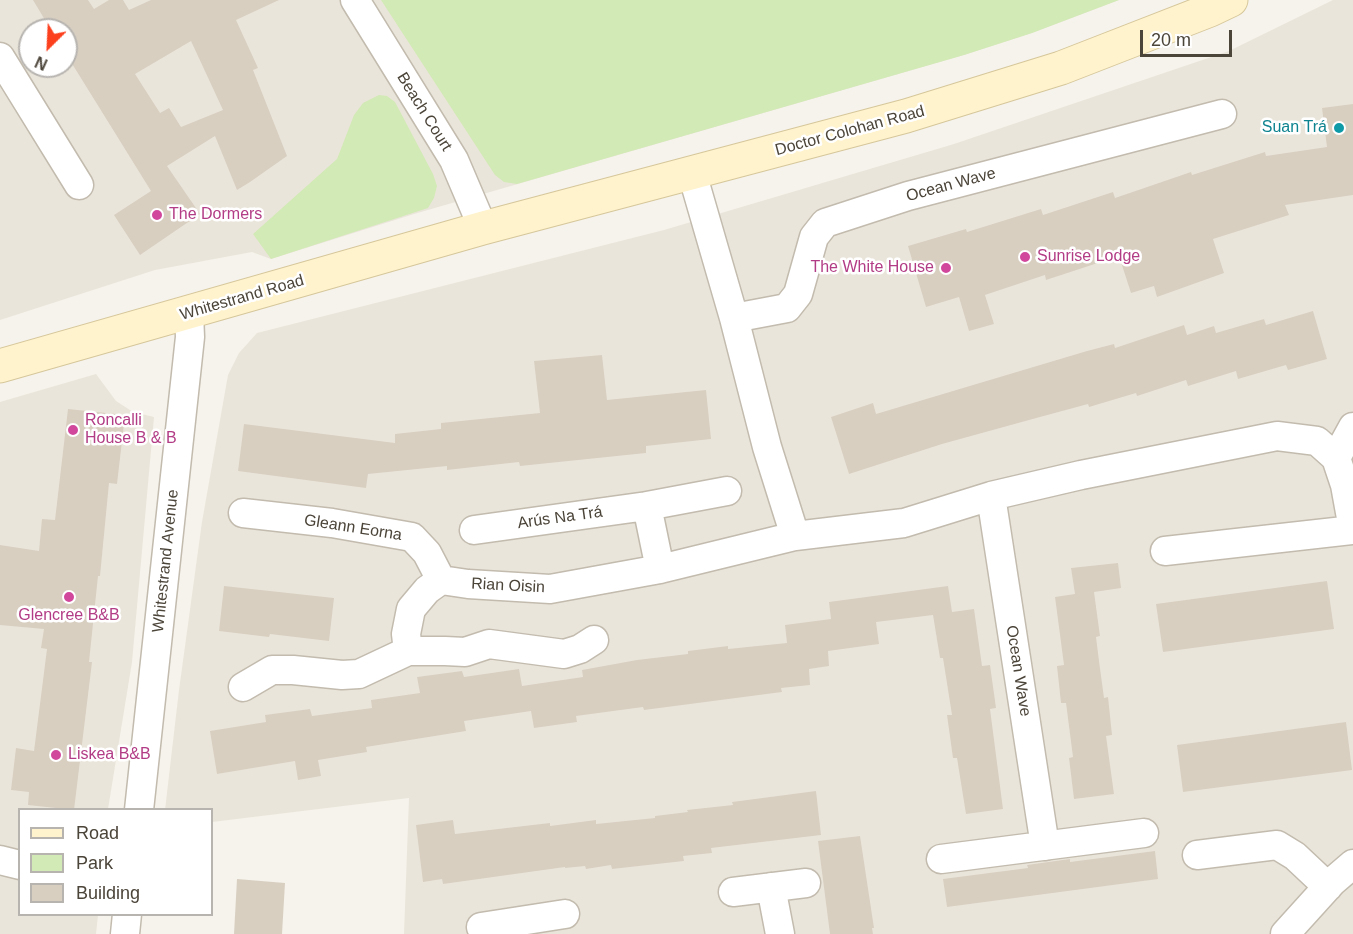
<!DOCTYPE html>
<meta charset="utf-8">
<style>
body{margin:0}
#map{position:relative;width:1353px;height:934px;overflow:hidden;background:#f6f3ec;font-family:Arial,sans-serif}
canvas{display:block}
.legend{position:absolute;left:18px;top:808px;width:195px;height:108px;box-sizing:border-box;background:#fff;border:2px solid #b7b4b0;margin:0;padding:8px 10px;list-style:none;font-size:18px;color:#4b4439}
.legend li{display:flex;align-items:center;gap:12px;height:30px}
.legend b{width:30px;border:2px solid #b7b4b0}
.north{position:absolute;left:18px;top:18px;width:60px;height:60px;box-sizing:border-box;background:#fff;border:2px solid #b7b4b0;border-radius:50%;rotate:204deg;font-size:16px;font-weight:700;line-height:24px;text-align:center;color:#4b4439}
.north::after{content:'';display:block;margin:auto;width:21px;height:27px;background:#fc3f1d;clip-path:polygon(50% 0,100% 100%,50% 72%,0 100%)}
.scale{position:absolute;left:1140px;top:30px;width:92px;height:27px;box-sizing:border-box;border:3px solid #4b4439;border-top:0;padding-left:8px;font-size:18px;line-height:21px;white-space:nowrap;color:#4b4439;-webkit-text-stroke:4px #fff;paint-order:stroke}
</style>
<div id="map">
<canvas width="1353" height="934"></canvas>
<ul class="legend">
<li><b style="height:8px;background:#fff3cd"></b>Road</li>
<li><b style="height:16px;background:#d2eab5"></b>Park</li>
<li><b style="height:16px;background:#d8cfc1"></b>Building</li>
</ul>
<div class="north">N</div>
<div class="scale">20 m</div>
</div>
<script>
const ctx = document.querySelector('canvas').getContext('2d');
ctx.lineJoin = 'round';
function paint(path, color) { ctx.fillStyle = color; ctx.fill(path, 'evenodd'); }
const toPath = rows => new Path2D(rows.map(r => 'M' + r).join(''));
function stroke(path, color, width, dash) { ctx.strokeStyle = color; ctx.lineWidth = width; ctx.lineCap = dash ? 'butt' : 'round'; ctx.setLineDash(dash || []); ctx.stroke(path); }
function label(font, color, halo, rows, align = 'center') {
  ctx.font = font + ' Arial,sans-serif'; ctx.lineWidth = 5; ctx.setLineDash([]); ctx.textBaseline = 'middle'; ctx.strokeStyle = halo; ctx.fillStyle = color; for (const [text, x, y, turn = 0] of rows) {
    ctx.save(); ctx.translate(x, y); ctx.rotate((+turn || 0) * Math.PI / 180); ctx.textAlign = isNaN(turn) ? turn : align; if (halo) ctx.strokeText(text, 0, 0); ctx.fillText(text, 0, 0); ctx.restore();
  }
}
paint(toPath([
 [0,0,1119,0,1032,33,964,55,414,214,271,259,252,252,155,270,0,320],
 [30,30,66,30,66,66,30,66],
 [1333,0,1353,0,1353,934,404,934,409,798,212,822,212,810,165,810,179,690,202,522,228,375,239,353,257,333,664,230,954,144,1229,51],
 [96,374,116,401,133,412,154,417,132,662,108,809,20,810,20,914,98,915,96,934,0,934,0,402]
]), '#eae5da');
paint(toPath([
 [381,0,1119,0,1032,33,964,55,517,184,504,182,495,175],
 [379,95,387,96,395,102,433,174,437,186,434,198,428,208,271,259,253,234,337,159,354,115,363,103]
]), '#d2eab5');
paint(toPath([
 [33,0,88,0,94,9,109,0,123,0,129,10,151,0,279,0,236,20,258,68,253,70,287,156,250,182,237,190,215,136,167,166,200,214,140,255,114,215,151,191,66,54,66,30,51,30],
 [191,41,223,110,181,127,169,108,160,113,135,74],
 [1353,104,1353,195,1285,205,1289,215,1213,239,1224,273,1157,297,1154,286,1131,293,1119,256,1046,280,1045,275,985,295,994,324,969,331,959,297,926,307,908,246,966,229,967,232,1041,209,1043,215,1113,192,1115,198,1191,172,1192,175,1265,152,1266,156,1327,147,1322,108],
 [1313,311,1327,359,1288,370,1286,365,1238,379,1236,371,1188,386,1186,380,1137,396,1136,393,1089,407,1088,404,1040,417,942,444,849,474,831,417,873,403,876,414,1087,351,1114,344,1115,348,1184,325,1187,335,1214,326,1216,333,1264,319,1266,325],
 [602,355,607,400,706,390,711,439,646,446,646,453,520,466,519,462,447,470,447,466,368,474,366,488,238,471,244,424,395,443,395,434,441,429,441,423,540,413,534,361],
 [68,409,125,415,117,484,109,483,100,576,98,576,89,662,92,662,74,810,28,805,29,792,11,790,16,748,34,751,47,649,41,648,44,629,0,625,0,545,39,551,42,519,55,520],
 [1118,563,1121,588,1094,592,1100,636,1096,637,1099,661,1104,698,1108,697,1112,735,1106,736,1114,794,1074,799,1069,758,1073,757,1066,703,1061,703,1057,666,1064,665,1055,597,1075,594,1071,568],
 [1327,581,1334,629,1163,652,1156,604],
 [224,586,334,598,329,641,270,634,269,637,219,631],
 [948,586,952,612,974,609,982,666,990,665,996,708,990,709,1003,809,966,814,957,758,953,758,947,715,952,715,943,658,940,658,933,615,876,622,879,644,828,651,829,666,809,669,810,685,781,688,782,692,644,710,643,707,576,716,577,722,534,728,531,711,464,721,466,731,366,747,367,752,318,760,321,776,298,780,295,761,217,774,210,731,266,722,265,715,310,709,312,716,372,708,371,700,420,693,417,677,462,671,464,677,519,669,522,686,583,677,582,670,637,660,688,654,688,651,728,646,728,649,787,643,785,625,831,619,829,602],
 [1346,722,1352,770,1183,792,1177,745],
 [816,791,821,835,711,848,712,853,683,856,684,861,612,869,611,865,586,869,585,866,565,868,565,867,443,884,442,879,423,882,416,825,453,820,455,834,550,823,550,826,596,820,596,824,655,818,655,816,688,812,687,810,733,805,732,802],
 [860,836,874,928,872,928,873,934,830,934,818,841],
 [1155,851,1158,879,947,907,943,879,1028,868,1027,865,1070,859,1070,862],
 [237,879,285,883,282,934,234,934]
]), '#d8cfc1');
const minor = toPath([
 [355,0,454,160,483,228],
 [0,57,79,185],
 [692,173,734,318,767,447,795,536,904,523,991,496,1081,475,1277,436,1317,441,1336,458,1345,485,1353,529],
 [734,318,787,308,798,294,814,237,825,223,908,196,1222,114],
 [1336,458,1353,427],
 [991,496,1045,846],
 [647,506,660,569],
 [243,513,332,523,412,537,427,553,441,580],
 [474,530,647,506,727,491],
 [1165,551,1353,530],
 [408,651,406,634,411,609,427,590,441,580,468,584,550,589,660,569,795,536],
 [243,687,272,670,293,670,342,675,359,674,408,651,445,651,465,652,489,644,564,654,580,649,594,640],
 [139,810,190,337,189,313],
 [1197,855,1277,845,1295,856,1328,887],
 [941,859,1144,833],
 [0,860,20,865],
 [771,887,780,934],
 [733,892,806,883],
 [481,927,565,914],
 [125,934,127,914],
 [1285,934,1332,882,1353,864]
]);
const secondary = toPath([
 [0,366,483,228,906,116,1061,68,1210,10,1231,0]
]);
stroke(minor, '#c2bbae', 31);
stroke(secondary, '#d6c79b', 35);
stroke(minor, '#fff', 28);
stroke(secondary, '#fff3cd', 33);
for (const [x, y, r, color] of [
 [1339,128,6,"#0f9aa8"],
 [157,215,6,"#d1479c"],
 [1025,257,6,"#d1479c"],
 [946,268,6,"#d1479c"],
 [73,430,6,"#d1479c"],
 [69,597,6,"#d1479c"],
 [56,755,6,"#d1479c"]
]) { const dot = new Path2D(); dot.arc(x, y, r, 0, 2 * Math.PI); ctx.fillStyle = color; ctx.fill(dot); stroke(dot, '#fff', 2); }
label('16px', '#4b4439', '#fff', [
 ["Beach Court",424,112,58],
 ["Doctor Colohan Road",850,131,-15],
 ["Ocean Wave",951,185,-15],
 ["Whitestrand Road",242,298,-16],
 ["Arús Na Trá",560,518,-8],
 ["Gleann Eorna",353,528,9],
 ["Whitestrand Avenue",166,561,-84],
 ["Rian Oisin",508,586,3],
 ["Ocean Wave",1018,671,81]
]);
label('16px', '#0d838f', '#fff', [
 ["Suan Trá",1327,128]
], 'right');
label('16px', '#b23c85', '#fff', [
 ["The Dormers",169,215],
 ["Sunrise Lodge",1037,257],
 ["The White House",934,268,"right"],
 ["Roncalli",85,421],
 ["House B & B",85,439],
 ["Glencree B&B",69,616,"center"],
 ["Liskea B&B",68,755]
], 'left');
</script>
